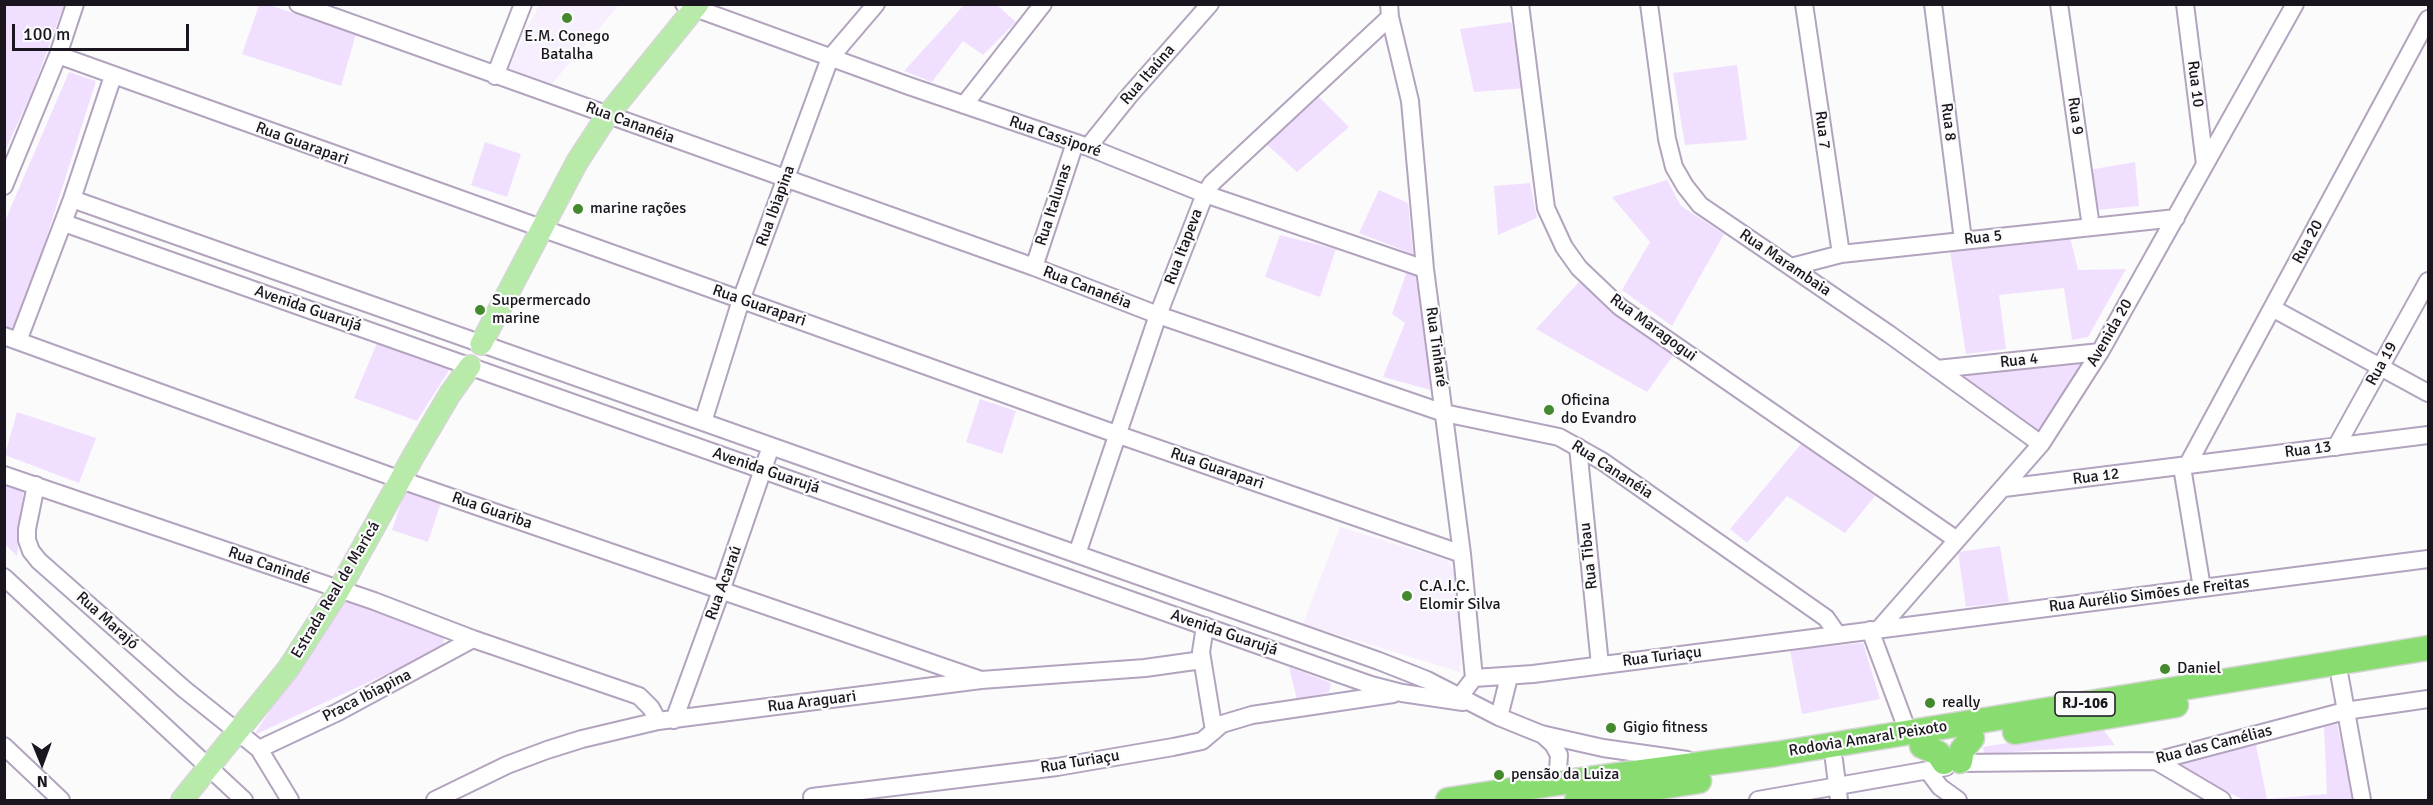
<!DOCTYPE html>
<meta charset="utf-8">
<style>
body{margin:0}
#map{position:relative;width:2433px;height:805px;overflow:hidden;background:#fbfbfb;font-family:Signika,sans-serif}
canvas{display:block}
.frame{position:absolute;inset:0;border:6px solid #1a151e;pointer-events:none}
.north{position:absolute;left:12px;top:733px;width:60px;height:60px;-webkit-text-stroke:4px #fbfbfb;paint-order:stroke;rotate:179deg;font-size:16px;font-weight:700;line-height:24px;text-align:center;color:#1a151e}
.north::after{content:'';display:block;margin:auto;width:21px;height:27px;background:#1a151e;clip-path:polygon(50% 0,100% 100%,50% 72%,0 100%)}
.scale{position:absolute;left:12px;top:24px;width:177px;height:27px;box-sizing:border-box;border:3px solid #1a151e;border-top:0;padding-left:8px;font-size:18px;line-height:21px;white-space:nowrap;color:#1a151e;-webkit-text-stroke:4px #fbfbfb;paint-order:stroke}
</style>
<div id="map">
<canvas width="2433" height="805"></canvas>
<div class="frame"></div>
<div class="north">N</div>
<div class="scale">100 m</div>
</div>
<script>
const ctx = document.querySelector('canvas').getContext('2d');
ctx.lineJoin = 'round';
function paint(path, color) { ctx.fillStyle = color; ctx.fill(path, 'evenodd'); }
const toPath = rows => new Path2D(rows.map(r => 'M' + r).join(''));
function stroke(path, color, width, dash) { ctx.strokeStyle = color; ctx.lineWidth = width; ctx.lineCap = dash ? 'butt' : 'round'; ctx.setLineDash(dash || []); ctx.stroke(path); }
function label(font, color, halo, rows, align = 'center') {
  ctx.font = font + ' Signika,sans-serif'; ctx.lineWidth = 4.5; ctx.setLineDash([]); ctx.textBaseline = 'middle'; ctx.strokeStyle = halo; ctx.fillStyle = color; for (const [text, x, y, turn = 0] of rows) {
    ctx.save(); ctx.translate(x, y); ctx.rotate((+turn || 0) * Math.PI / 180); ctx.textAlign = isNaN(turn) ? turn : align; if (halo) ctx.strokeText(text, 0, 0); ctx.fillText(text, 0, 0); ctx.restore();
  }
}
paint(toPath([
 [539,5,619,5,551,85,506,72],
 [1340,527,1447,560,1453,570,1463,635,1460,672,1303,624]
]), '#f7effe');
paint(toPath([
 [5,4,64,5,32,92,5,151],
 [259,5,269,5,356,34,341,86,242,54],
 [964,5,997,5,1016,22,983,55,963,41,932,82,904,71],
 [1511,22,1527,88,1474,92,1460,29],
 [1737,65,1747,140,1685,145,1673,73],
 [69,72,96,81,15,337,5,332,5,221],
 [1315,93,1349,127,1297,172,1263,141],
 [485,142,521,154,507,197,471,185],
 [2135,162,2139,206,2096,210,2089,170],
 [1667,180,1681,206,1724,234,1672,326,1622,290,1650,242,1612,197],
 [1530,183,1537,218,1498,235,1494,186],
 [1379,190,1408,203,1413,254,1359,233],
 [1280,235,1336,249,1320,297,1265,277],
 [2070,237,2078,270,2126,269,2088,337,2072,340,2064,288,1999,295,2006,349,1966,354,1950,251],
 [1407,271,1420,276,1431,390,1383,377,1405,323,1392,314],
 [1579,282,1674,354,1647,392,1536,329],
 [377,343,451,367,417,421,354,398],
 [2079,360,2083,362,2082,366,2044,431,2038,433,1962,377,1966,375],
 [980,399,1016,411,1002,454,966,442],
 [17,412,96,438,79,483,5,455],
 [1801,444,1875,496,1845,533,1787,496,1747,543,1730,529],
 [4,482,24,489,17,556,5,544],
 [406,488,442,499,428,542,392,530],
 [2000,546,2009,602,1966,607,1958,552],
 [343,598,444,636,443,648,254,735],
 [1863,643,1880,699,1802,714,1790,650],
 [1289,667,1331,683,1329,692,1297,700],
 [2337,724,2354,800,2244,800,2172,765,2256,745,2267,799,2327,794,2324,727],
 [2102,728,2115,745,1984,754,1983,747]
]), '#f1dfff');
const minor = toPath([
 [298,4,1034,267,1158,315,1444,413,1559,437,1602,461,1826,618,1838,635],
 [684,4,909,86,1088,147,1205,194,1425,269],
 [1520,4,1546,208,1564,247,1579,268,1620,307,1957,540],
 [1649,4,1667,139,1674,167,1685,186,1700,205,1889,334,2041,444],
 [1804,4,1841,254],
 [1933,4,1963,240],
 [2059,4,2091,227],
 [2185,4,2205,164],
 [1390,17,1410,101,1425,269,1462,554,1474,678],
 [58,55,1119,435,1462,554],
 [495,76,523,4],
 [964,105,1043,4],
 [1088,147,1129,96,1210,4],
 [4,186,58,55,75,4],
 [72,199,1379,661,1427,680,1499,717,1541,734,1603,748,1687,760],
 [64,223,1371,685,1402,693,1463,702],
 [1034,267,1075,143],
 [1791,267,1841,254,2176,218],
 [2272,308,2428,393],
 [4,336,401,480,981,680],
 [18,341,72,199,113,76],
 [1937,369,2100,352],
 [703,422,741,300,830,58,876,4],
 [1578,447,1600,665],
 [2336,447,2428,281],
 [2188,464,2428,19],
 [2182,467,2202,588],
 [4,475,374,601,473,639,639,696,651,708,658,721],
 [36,485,27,529,27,540,31,551,39,561,184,689,259,749,290,800],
 [2004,488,2428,435],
 [1077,554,1158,315,1205,194,1212,183,1390,17,1389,4],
 [4,577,244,800],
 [1205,626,1201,652,1214,731],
 [1879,629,2041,444,2100,352,2295,4],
 [1870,630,1908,732],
 [2340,678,2362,800],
 [1461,695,1474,678,1533,674,2428,559],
 [1499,717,1509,677],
 [674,720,721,591,771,446],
 [1542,734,1553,744,1559,755,1558,771,1551,784],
 [4,746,61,800],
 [259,749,338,712,473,639],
 [1834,760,1839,800],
 [2156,761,2222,800],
 [1960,763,2156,761,2345,711,2428,699],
 [1928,771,1940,787,1958,800],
 [812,797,1057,767,1173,747,1202,741,1222,724,1252,715,1393,694],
 [435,800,507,765,547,750,582,739,658,721,981,680,1145,668,1202,660],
 [1758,800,1946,767]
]);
const major = toPath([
 [481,344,577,162,607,116,698,4],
 [182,800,288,669,339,590,414,455,450,394,470,366]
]);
const highway = toPath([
 [2015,732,2176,705],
 [1922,746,1938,753,1944,762],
 [1960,761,1962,750,1972,738],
 [1448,800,1551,784,1776,754,2428,648],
 [1577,800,1699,781]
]);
stroke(minor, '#b2a3be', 20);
stroke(major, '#d6d5d6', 24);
stroke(highway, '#d6d5d6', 27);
stroke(minor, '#fff', 16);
stroke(major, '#b8eba9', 21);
stroke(highway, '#89dd70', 24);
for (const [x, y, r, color] of [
 [567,18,6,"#44892e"],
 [578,209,6,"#44892e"],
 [480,310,6,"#44892e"],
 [1549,410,6,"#44892e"],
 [1407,596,6,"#44892e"],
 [2165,669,6,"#44892e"],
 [1930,703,6,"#44892e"],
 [1611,728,6,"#44892e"],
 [1499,775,6,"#44892e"]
]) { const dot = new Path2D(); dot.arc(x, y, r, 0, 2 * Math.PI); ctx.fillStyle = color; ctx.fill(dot); stroke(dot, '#fbfbfb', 2); }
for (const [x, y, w] of [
 [2085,704,60]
]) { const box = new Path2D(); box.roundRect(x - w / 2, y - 12, w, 24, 4.5); ctx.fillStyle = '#fbfbfb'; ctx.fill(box); stroke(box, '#1a151e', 1.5); }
label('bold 15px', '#1a151e', null, [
 ["RJ-106",2085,704]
]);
label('16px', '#1a151e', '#fbfbfb', [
 ["E.M. Conego",567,37,"center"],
 ["Batalha",567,55,"center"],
 ["marine rações",590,209],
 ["Supermercado",492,301],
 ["marine",492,319],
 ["Oficina",1561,401],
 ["do Evandro",1561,419],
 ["C.A.I.C.",1419,587],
 ["Elomir Silva",1419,605],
 ["Daniel",2177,669],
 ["really",1942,703],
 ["Gigio fitness",1623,728],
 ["pensão da Luiza",1511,775]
], 'left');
label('16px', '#1a151e', '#fbfbfb', [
 ["Rua Itaúna",1148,75,-49],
 ["Rua 10",2195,84,83],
 ["Rua 9",2075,116,82],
 ["Rua 8",1948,122,83],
 ["Rua Cananéia",630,123,20],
 ["Rua 7",1822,130,83],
 ["Rua Cassiporé",1055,137,19],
 ["Rua Guarapari",302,144,20],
 ["Rua Italunas",1054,205,-72],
 ["Rua Ibiapina",776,206,-70],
 ["Rua 5",1983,238,-6],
 ["Rua 20",2308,242,-62],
 ["Rua Itapeva",1184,247,-69],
 ["Rua Marambaia",1785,263,34],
 ["Rua Cananéia",1087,288,21],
 ["Rua Guarapari",759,306,19],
 ["Avenida Guarujá",308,309,19],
 ["Rua Maragogui",1653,328,36],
 ["Avenida 20",2110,333,-60],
 ["Rua Tinharé",1436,347,82],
 ["Rua 4",2019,361,-6],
 ["Rua 19",2382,364,-61],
 ["Rua 13",2308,450,-7],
 ["Rua Guarapari",1217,469,19],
 ["Rua Cananéia",1612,470,33],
 ["Avenida Guarujá",766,471,19],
 ["Rua 12",2096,477,-7],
 ["Rua Guariba",492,511,19],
 ["Rua Tibau",1589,556,-96],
 ["Rua Canindé",269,566,19],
 ["Rua Acaraú",724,583,-70],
 ["Estrada Real de Maricá",336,590,-59],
 ["Rua Aurélio Simões de Freitas",2149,595,-7],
 ["Rua Marajó",107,621,42],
 ["Avenida Guarujá",1224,633,19],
 ["Rua Turiaçu",1662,657,-7],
 ["Praca Ibiapina",367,696,-27],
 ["Rua Araguari",812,702,-7],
 ["Rodovia Amaral Peixoto",1868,739,-9],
 ["Rua das Camélias",2214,745,-14],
 ["Rua Turiaçu",1080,762,-9]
]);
</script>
